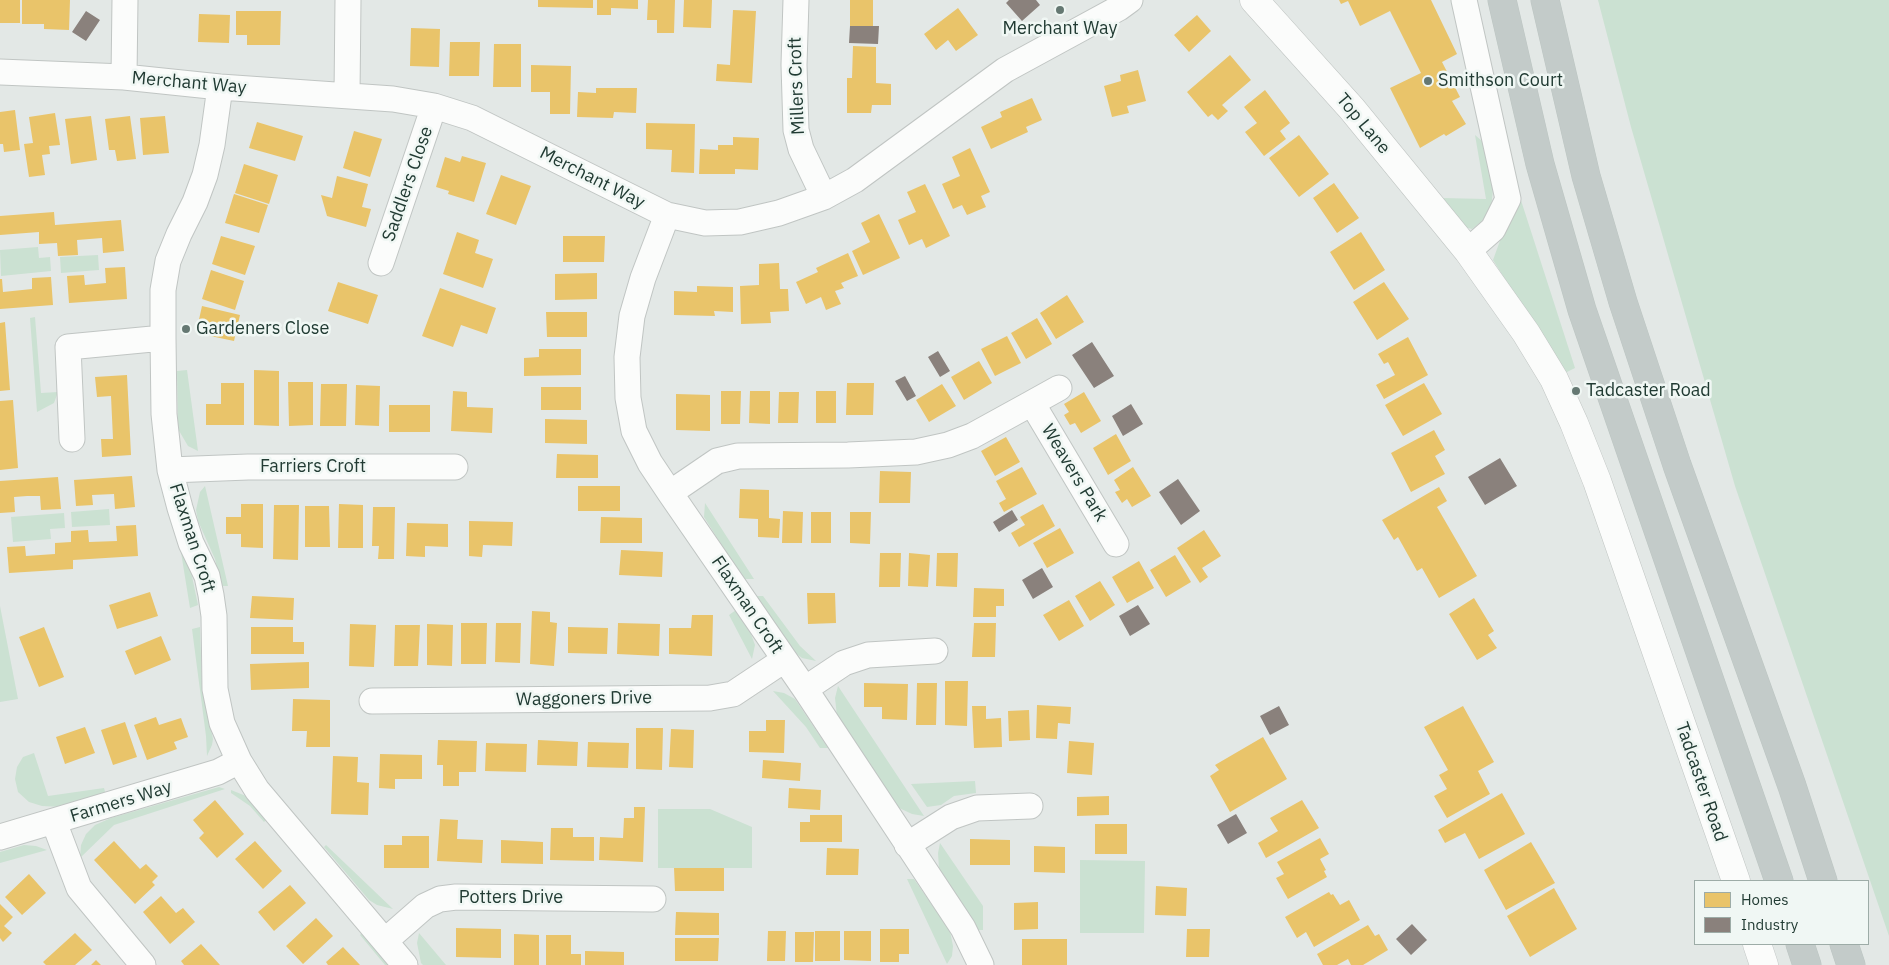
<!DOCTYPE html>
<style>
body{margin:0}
#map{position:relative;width:1889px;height:965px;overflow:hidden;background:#e3e8e6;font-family:"IBM Plex Sans",sans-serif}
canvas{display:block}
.legend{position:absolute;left:1694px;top:880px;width:175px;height:65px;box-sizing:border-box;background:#f0f7f4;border:1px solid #9daca7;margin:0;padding:6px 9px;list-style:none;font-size:15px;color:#213b33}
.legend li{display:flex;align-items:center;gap:10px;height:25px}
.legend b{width:25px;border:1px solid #9daca7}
</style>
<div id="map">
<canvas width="1889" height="965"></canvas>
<ul class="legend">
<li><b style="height:14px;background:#e9c46a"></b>Homes</li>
<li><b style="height:14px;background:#8a817c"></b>Industry</li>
</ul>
</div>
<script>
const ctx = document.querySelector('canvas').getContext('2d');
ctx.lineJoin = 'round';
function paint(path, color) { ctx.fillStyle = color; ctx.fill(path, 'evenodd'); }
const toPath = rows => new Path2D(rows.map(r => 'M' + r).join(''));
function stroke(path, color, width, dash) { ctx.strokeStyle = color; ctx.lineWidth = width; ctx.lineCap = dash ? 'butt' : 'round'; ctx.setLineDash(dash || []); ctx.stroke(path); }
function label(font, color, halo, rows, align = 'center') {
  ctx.font = font + ' "IBM Plex Sans",sans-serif'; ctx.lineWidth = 5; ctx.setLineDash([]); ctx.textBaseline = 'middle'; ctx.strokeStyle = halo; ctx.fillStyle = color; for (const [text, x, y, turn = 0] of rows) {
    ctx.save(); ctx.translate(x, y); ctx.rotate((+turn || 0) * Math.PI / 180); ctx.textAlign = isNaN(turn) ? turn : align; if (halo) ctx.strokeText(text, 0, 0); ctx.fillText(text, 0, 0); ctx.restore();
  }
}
paint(toPath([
 [1598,0,1889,0,1889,936,1735,486,1631,127],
 [1475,135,1482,141,1493,190,1491,209,1481,222,1472,229,1464,227,1442,198,1486,199],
 [1518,191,1575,368,1561,375,1540,335,1493,260],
 [38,247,39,258,50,257,51,271,1,276,0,250],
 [98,255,99,270,61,273,60,257],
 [35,317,41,393,58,392,54,403,37,412,30,318],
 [187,370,198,451,188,446,178,429,177,371],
 [205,486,228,586,221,586,215,559,198,521,196,510,200,492],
 [705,503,754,579,743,579,704,517],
 [109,509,110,525,72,527,71,512],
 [64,513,65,528,50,529,51,539,13,542,11,517],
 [180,546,189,562,198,605,190,608],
 [756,596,763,596,800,646,816,661,802,658,794,652],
 [0,606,18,699,0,702],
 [736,610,751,634,755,645,752,659,729,615],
 [200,627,202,685,213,739,212,745,207,756,206,736,192,629],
 [838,686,924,816,912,814,897,807,837,716,835,698],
 [773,691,784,693,795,699,828,748,820,748,806,727],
 [34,753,48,796,104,788,106,795,62,807,42,806,29,802,18,792,15,779,17,767,23,757],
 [975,781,976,793,954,796,941,805,927,807,911,784],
 [219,787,225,789,114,825,80,858,81,845,86,834,95,825,111,818],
 [231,790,246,796,267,819,264,822,250,806,231,793],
 [658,809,710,809,752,827,752,868,658,868],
 [940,843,983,906,983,930,978,930,939,869,938,853],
 [24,845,36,846,47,850,0,863,0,852],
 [326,845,393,909,377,905,369,900,324,847],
 [1080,860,1145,861,1144,933,1080,933],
 [907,879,914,879,950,931,953,946,952,956,947,964],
 [363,932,391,965,385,965,360,935],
 [419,933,446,965,423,965,421,963,417,943]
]), '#cbe1d2');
paint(toPath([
 [0,0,20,0,20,23,0,23],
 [22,0,70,0,69,30,44,29,44,24,22,24],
 [538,0,593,0,593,8,538,7],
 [597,0,638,0,638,9,611,8,611,15,597,15],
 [648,0,675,0,674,33,657,33,657,20,647,20],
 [684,0,712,0,711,28,683,27],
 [850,0,873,0,873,26,850,26],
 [1339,0,1431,0,1457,54,1442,62,1460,97,1452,101,1466,124,1446,136,1444,134,1420,148,1390,88,1421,73,1390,11,1360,26,1348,1,1341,4],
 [958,8,978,35,956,51,948,40,936,50,924,34],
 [733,10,756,11,752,83,716,81,717,64,730,65],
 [236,11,281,11,280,45,247,45,247,35,236,35],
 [199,14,230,15,229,43,198,42],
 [1197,15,1211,31,1189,52,1174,35],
 [411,28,440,29,439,67,410,66],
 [450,42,480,42,479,76,449,76],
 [494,44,521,44,521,87,493,87],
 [853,46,876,47,876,83,891,84,891,105,872,105,871,113,847,113,847,78,852,78],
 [1230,55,1251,80,1222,105,1228,111,1218,120,1212,114,1208,117,1187,92],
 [531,65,571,66,570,114,550,114,550,92,531,92],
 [1138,70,1146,101,1127,106,1129,113,1112,117,1104,86,1121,81,1120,75],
 [596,88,637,88,636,113,614,112,613,118,577,117,578,92,596,93],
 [1265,90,1290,123,1280,131,1286,139,1264,156,1245,132,1257,123,1244,107],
 [1032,98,1042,120,1026,127,1028,132,991,149,981,127,1002,117,1000,112],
 [15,110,20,150,4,152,3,144,0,144,0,112],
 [55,113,60,145,49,146,50,154,42,155,45,175,29,177,24,144,33,143,29,117],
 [91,116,97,160,71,164,65,119],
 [130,116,136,159,117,161,115,150,109,150,105,119],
 [165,116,169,153,143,155,140,118],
 [257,122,303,136,295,161,249,148],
 [646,123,695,124,694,173,671,172,672,150,646,149],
 [354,131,382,139,370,177,343,168],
 [1299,135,1329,174,1299,197,1269,158],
 [733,137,759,138,758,170,735,169,735,174,699,174,700,149,718,150,718,145,733,145],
 [970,148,990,192,981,196,986,207,967,215,962,205,953,209,942,184,960,176,952,157],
 [462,156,486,163,474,202,448,194,449,191,436,187,445,157,460,162],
 [244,164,278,175,269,204,235,193],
 [501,175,531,186,516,225,486,214],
 [337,176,368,184,362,207,371,209,366,227,327,216,321,195,332,198],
 [1334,183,1359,218,1337,233,1313,198],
 [925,184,950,236,926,248,922,239,909,245,898,220,916,212,907,192],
 [234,194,268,205,259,233,225,223],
 [54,212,55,225,121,220,124,251,103,253,102,238,77,240,78,255,58,256,57,243,39,244,39,232,0,235,0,216],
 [879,214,900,258,863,275,852,251,870,242,861,223],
 [457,232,479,240,475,253,493,259,483,288,443,274],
 [1361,232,1385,270,1354,290,1330,252],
 [221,236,255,246,245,275,212,264],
 [563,236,605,236,604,262,563,262],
 [848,253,858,276,841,283,844,288,835,291,841,304,826,310,821,297,806,304,796,282,818,272,816,268],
 [779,263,780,289,788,289,789,311,770,312,771,323,741,324,740,286,759,285,759,264],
 [125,267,127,299,69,303,67,276,84,275,85,285,106,283,105,268],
 [211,270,244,281,235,310,202,299],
 [597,273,597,299,555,300,555,274],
 [51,277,53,305,0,309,0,279,2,279,3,292,32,289,32,278],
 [338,282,378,295,368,324,328,311],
 [1384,282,1409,319,1377,340,1353,302],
 [697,286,733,287,733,312,714,311,715,316,674,315,674,291,697,292],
 [440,288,496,308,487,334,461,325,453,347,422,336],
 [1067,295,1084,322,1056,339,1040,313],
 [202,306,240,315,234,341,196,333],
 [546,312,587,312,587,337,547,337],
 [1037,318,1052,344,1026,359,1011,333],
 [5,322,10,390,0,391,0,323],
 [1007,336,1021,363,995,376,981,349],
 [1408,337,1428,375,1384,399,1376,385,1395,375,1388,362,1384,364,1378,354],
 [539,349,581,349,581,375,524,376,524,358,539,357],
 [979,361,992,383,964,400,951,377],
 [254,370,279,371,279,426,254,425],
 [127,375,131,455,102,457,101,439,113,439,111,396,97,397,95,377],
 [288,382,313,382,313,425,289,426],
 [221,383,244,383,244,425,206,425,206,404,221,404],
 [847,383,874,383,873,415,846,415],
 [1424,383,1442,414,1403,436,1385,405],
 [321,384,347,384,346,426,320,426],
 [942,384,956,406,929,422,916,400],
 [356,385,380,386,379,426,355,425],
 [541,387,581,387,581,410,541,410],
 [453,391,467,392,467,407,493,408,492,433,451,431],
 [721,391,741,391,740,424,721,424],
 [750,391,770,391,770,424,749,423],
 [816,391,836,391,836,423,816,423],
 [779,392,799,392,798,423,778,423],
 [1084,392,1101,421,1081,433,1075,423,1070,425,1064,415,1069,412,1064,404],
 [676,394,710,395,710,431,676,430],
 [13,400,18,468,0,470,0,401],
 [389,405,430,405,430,432,389,432],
 [545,419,587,420,587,444,545,443],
 [1434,430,1445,450,1435,456,1445,474,1411,492,1391,453],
 [1116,434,1131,461,1108,475,1093,448],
 [1006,437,1020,462,995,476,981,451],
 [557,454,598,455,598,478,556,478],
 [1022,467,1037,494,1004,512,999,503,1006,499,996,481],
 [1133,467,1151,496,1132,507,1127,499,1122,503,1115,492,1120,490,1114,480],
 [880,471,911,472,910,503,879,503],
 [132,476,135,507,115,509,114,494,92,495,93,505,76,506,74,480],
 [58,477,61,509,41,510,40,496,27,496,14,497,15,512,0,513,0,481],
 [578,486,620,486,620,511,578,511],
 [1439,487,1447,501,1437,507,1477,576,1439,598,1422,568,1417,571,1398,537,1394,540,1382,520],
 [740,489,769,490,769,518,780,519,779,538,758,537,758,519,739,518],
 [241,504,263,504,263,548,241,547,241,534,226,534,226,517,241,517],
 [339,504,363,505,363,548,338,548],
 [1043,504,1055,526,1019,547,1011,533,1025,525,1020,517],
 [274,505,299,505,298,560,273,559],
 [305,506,329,506,330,547,305,547],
 [373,507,395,507,394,559,378,559,379,546,372,546],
 [783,511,803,512,802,543,782,543],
 [811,512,831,512,831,543,811,543],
 [850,512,871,512,870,544,850,543],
 [601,517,642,518,642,543,600,543],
 [469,521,513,522,512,546,483,545,482,557,469,556],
 [407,523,448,524,448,547,425,546,425,557,406,556],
 [136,525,138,556,73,560,73,569,9,573,7,547,25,546,26,556,55,554,55,543,71,542,71,531,88,530,89,542,117,541,116,526],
 [1060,528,1074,553,1047,568,1033,543],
 [1204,530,1221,556,1202,568,1208,577,1200,583,1177,548],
 [621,550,663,552,662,577,619,575],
 [880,553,901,553,900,587,879,587],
 [909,553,930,555,928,587,908,586],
 [937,553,958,553,957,587,936,586],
 [1175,555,1191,582,1166,597,1150,570],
 [1139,561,1154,588,1127,603,1112,577],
 [1100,581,1115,605,1090,621,1075,596],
 [974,588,1004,589,1004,606,996,606,996,617,973,617],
 [150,592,158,616,117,629,109,605],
 [807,593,835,593,836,623,808,624],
 [252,596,294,598,293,620,250,618],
 [1474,598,1494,631,1488,635,1497,648,1477,660,1449,614],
 [1069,600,1084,626,1059,641,1043,615],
 [532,611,550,612,550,622,557,623,554,666,530,664],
 [692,615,713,615,712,656,669,654,669,628,691,628],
 [461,623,487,623,486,664,461,664],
 [496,623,521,623,520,663,495,662],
 [618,623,660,624,659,656,617,654],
 [974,623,996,623,995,657,972,657],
 [350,624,376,625,374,667,349,666],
 [427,624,453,625,452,666,427,665],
 [395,625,420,625,418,666,394,666],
 [44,627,64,677,39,687,19,637],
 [251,627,293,627,293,642,304,642,304,654,251,654],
 [568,627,608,628,607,654,568,653],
 [161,636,171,660,135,675,125,651],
 [309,662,309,688,251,690,250,664],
 [945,681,968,681,967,726,945,725],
 [864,683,908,684,907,720,882,719,882,707,864,707],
 [917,683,937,683,936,725,916,725],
 [293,699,330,700,330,747,306,747,307,731,292,731],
 [1037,705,1071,707,1070,724,1058,723,1057,739,1036,738],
 [972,706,986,706,986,719,1001,718,1002,747,974,748],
 [1463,706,1494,762,1478,771,1490,794,1447,818,1434,796,1447,789,1439,775,1448,770,1424,727],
 [1029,710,1030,740,1009,741,1008,711],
 [156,717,159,725,181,718,188,737,174,742,177,749,147,760,134,725],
 [766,720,785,720,784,753,749,752,749,731,766,731],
 [125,722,137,757,113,765,101,730],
 [85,727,95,753,65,764,56,737],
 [636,728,663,728,662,770,636,769],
 [671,729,694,730,693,768,669,767],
 [1263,737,1287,779,1230,812,1210,776,1219,770,1215,765],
 [438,740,477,741,476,772,459,772,459,786,443,786,443,765,437,765],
 [538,740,578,742,577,766,537,765],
 [1069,741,1094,743,1092,775,1067,773],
 [588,742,629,743,628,768,587,767],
 [486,743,527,744,526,772,485,771],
 [380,754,422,755,422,779,395,779,395,789,379,788],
 [333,756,358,757,357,782,369,783,368,815,331,814],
 [763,760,801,763,800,781,762,778],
 [789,788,821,790,820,810,788,808],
 [1502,793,1525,834,1479,859,1465,833,1445,843,1438,830],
 [1109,796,1109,815,1077,816,1077,797],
 [215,800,244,834,217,858,199,838,204,833,193,820],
 [1302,800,1319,828,1266,858,1258,843,1278,831,1270,818],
 [634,807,645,807,643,862,599,860,600,837,623,838,624,818,634,818],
 [810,815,842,815,842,842,800,842,800,822,810,822],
 [440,819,458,820,457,839,483,840,482,863,437,861],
 [1095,824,1127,824,1127,854,1095,854],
 [551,828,573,828,573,837,594,837,594,861,550,860],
 [402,836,429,836,429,868,384,868,384,845,402,845],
 [1320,838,1329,854,1320,859,1326,870,1324,871,1327,877,1288,899,1276,878,1284,874,1277,862],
 [970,839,1010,840,1010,865,970,865],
 [501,840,543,842,543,864,501,863],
 [114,841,140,869,146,864,158,876,152,882,155,885,135,904,94,860],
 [255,841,282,871,263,889,235,859],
 [1531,842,1555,883,1506,910,1484,870],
 [1034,846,1065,847,1065,873,1034,872],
 [827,848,859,849,858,875,826,875],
 [674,868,724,868,724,891,675,891],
 [29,874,46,893,22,915,5,897],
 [290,885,306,903,274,931,258,912],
 [1156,886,1187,888,1186,916,1155,915],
 [1554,888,1577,929,1530,957,1507,916],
 [1329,892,1331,895,1333,894,1340,905,1349,900,1360,920,1314,947,1306,932,1297,938,1285,917],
 [161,896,176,913,183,908,195,922,170,944,143,912],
 [1038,902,1038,929,1014,930,1014,903],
 [0,904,13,917,4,926,12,933,3,942,0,938],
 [676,912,719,913,719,935,675,935],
 [316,918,333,936,303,964,286,946],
 [1368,925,1375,936,1379,934,1388,950,1363,965,1351,965,1348,959,1337,965,1323,965,1317,954],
 [456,928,501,929,501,958,456,957],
 [880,929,909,929,909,954,899,954,899,962,880,962],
 [1187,929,1210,929,1209,957,1186,957],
 [768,931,786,931,785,961,767,961],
 [815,931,840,931,840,961,815,961],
 [844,931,871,931,871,961,844,960],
 [795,932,814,932,813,962,795,962],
 [75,933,92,950,75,965,46,965,43,962],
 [514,934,539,935,539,965,514,965],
 [546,935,571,935,571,954,581,954,581,965,546,965],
 [675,938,719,938,718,961,675,961],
 [1022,939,1067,939,1067,965,1022,965],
 [201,944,220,965,184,965,181,961],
 [343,947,360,965,328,965,326,962],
 [585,951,624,952,624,965,585,965],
 [96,960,101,965,91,965]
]), '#e9c46a');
paint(toPath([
 [1009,0,1036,0,1040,5,1022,21,1006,3],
 [86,11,100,20,86,41,72,32],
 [850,26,879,26,878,44,849,43],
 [1092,342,1114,376,1094,388,1072,355],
 [938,351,950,371,940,377,928,357],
 [905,376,916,396,907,401,895,381],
 [1131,404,1143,424,1123,436,1112,416],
 [1500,458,1517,486,1485,505,1468,477],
 [1178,479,1200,511,1181,525,1159,492],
 [1012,510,1018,520,999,532,993,522],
 [1042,568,1053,587,1033,599,1022,580],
 [1138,605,1150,624,1130,636,1119,616],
 [1279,706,1289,725,1270,735,1260,716],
 [1236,814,1247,833,1228,844,1217,825],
 [1412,924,1427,940,1411,955,1396,939]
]), '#8a817c');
const minor = toPath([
 [796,0,794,65,796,130,801,149,824,197],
 [1464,0,1508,199,1493,229,1468,251],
 [0,72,124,77,220,87,393,99,434,106,472,118,667,215,705,223,740,222,779,213,824,197,855,180,1005,70,1119,8,1130,0],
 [124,77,125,0],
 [220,87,212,145,205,175,195,202,179,234,168,261,163,290,163,338,164,414,170,470,180,508,191,543,207,576,211,595,214,616,215,689,222,723,239,761,257,790,405,965],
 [347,95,348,0],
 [667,215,643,278,632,316,627,357,628,398,634,431,650,463,670,493,805,689,963,928,981,965],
 [381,263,434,106],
 [1032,403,1059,388],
 [72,439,68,347,163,338],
 [170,470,248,467,455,467],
 [670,493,717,461,738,456,848,455,916,452,948,445,972,436,1032,403,1116,544],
 [805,689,844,663,868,655,935,651],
 [372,701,710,698,733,694,784,660],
 [54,822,79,888,143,965],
 [0,837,218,772,239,761],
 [907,845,951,817,977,808,1030,806],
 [385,941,425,906,440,899,456,897,653,899]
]);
const tertiary = toPath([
 [1254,0,1352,109,1468,251,1526,333,1554,379,1574,423,1597,481,1736,881],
 [1757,944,1764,965]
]);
const trunk = toPath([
 [1502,0,1540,164,1582,310,1779,881],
 [1545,0,1586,176,1623,302,1677,465,1792,786,1823,881],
 [1800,944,1807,965],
 [1844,944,1851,965]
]);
stroke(minor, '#c0c5c3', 27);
stroke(tertiary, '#c0c5c3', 29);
stroke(trunk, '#bcc5c2', 29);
stroke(minor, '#fbfcfb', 25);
stroke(tertiary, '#fbfcfb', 28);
stroke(trunk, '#c3cbc9', 28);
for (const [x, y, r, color] of [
 [1060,10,5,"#657872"],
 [1428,81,5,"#657872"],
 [186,329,5,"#657872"],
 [1576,391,5,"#657872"]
]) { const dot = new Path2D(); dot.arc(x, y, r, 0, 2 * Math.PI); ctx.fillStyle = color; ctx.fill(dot); stroke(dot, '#f0f7f4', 2); }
label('18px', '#213b33', '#f0f7f4', [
 ["Merchant Way",1060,29,"center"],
 ["Smithson Court",1438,81],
 ["Gardeners Close",196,329],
 ["Tadcaster Road",1586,391]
], 'left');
label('18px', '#213b33', '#f0f7f4', [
 ["Merchant Way",189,83,5],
 ["Millers Croft",797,86,-92],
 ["Top Lane",1363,124,50],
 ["Merchant Way",592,178,27],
 ["Saddlers Close",408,184,-71],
 ["Farriers Croft",313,467],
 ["Weavers Park",1074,473,59],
 ["Flaxman Croft",192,538,72],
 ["Flaxman Croft",747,605,56],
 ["Waggoners Drive",584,699,-1],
 ["Tadcaster Road",1701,782,71],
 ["Farmers Way",121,802,-17],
 ["Potters Drive",511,898]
]);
</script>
